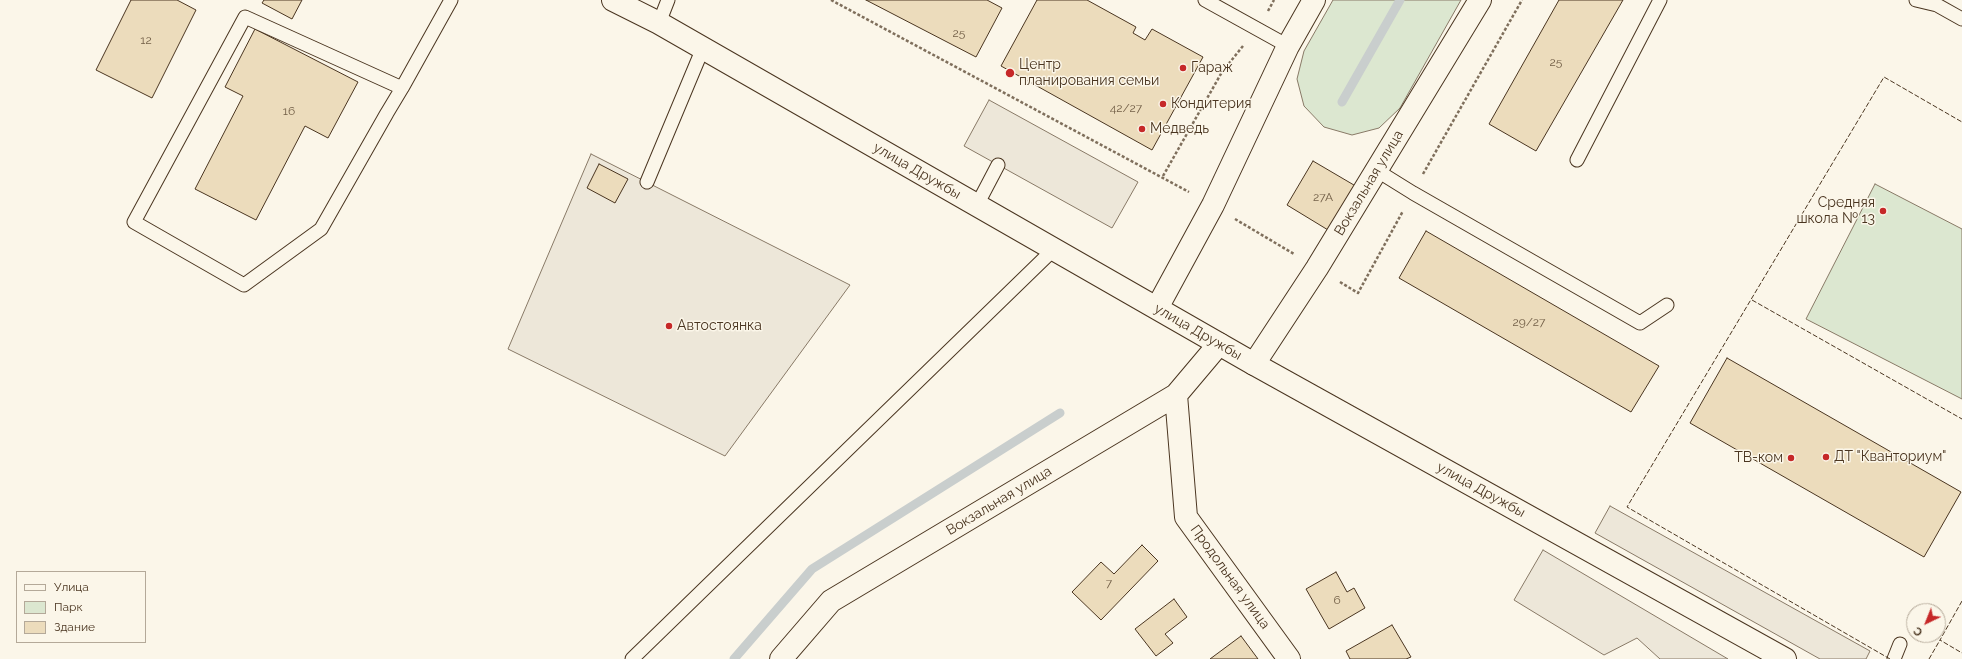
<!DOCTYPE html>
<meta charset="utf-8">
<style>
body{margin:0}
#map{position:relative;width:1962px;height:659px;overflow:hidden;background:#fbf6e9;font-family:Raleway,sans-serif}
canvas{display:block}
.legend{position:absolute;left:16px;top:571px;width:130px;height:72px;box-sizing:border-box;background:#fbf6e9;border:1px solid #b4a999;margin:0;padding:5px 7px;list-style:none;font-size:12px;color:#4a3520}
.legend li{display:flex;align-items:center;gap:8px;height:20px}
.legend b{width:20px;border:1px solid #b4a999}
.north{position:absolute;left:1906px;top:603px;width:40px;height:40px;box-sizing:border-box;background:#fbf6e9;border:1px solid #b4a999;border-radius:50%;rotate:223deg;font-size:11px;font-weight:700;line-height:16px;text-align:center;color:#4a3520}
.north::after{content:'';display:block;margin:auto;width:14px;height:18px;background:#c62828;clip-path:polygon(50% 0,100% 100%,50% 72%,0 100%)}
</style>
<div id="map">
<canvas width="1962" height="659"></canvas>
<ul class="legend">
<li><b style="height:5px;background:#fbf6e9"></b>Улица</li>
<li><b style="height:11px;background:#dce7d0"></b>Парк</li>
<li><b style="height:11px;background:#ecdcbc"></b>Здание</li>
</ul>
<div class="north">С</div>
</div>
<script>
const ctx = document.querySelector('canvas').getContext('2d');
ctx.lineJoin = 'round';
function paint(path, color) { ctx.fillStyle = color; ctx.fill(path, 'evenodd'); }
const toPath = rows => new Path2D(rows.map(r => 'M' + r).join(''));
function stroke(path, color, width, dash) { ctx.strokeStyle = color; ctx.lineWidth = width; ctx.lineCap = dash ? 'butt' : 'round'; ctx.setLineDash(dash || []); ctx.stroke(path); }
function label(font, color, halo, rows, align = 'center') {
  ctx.font = font + ' Raleway,sans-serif'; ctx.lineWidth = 3; ctx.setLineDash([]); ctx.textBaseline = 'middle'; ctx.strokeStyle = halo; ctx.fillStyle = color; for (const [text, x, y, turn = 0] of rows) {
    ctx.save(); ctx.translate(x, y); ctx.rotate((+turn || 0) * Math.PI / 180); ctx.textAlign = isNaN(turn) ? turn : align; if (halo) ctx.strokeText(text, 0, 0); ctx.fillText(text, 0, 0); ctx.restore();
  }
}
const green = toPath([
 [1333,0,1461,0,1400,108,1379,128,1352,135,1324,127,1304,106,1297,79,1304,51,1333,0],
 [1875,184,1962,229,1962,399,1806,319,1875,184]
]);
paint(green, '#dce7d0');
stroke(green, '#887966', 1);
const parking = toPath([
 [989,100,1138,182,1112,228,964,146,989,100],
 [591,154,850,285,725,456,508,349,591,154],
 [1610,506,1870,651,1866,659,1820,659,1595,533,1610,506],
 [1543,550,1728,659,1660,659,1637,638,1604,655,1514,600,1543,550]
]);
paint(parking, '#ede7d9');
stroke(parking, '#887966', 1);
stroke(toPath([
 [1342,102,1400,0],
 [734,659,812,569,1060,413]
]), '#c9cecd', 9);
const building = toPath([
 [131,0,177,0,196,10,152,98,96,70,131,0],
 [264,0,302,0,292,19,262,3,264,0],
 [866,0,987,0,1002,8,976,57,866,0],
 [1037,0,1087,0,1136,27,1133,33,1145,40,1152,29,1203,57,1152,150,1001,66,1037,0],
 [1559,0,1623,0,1536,151,1489,124,1559,0],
 [255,29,358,82,328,138,305,126,256,220,195,189,243,96,225,87,255,29],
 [1313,161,1359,188,1333,233,1287,205,1313,161],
 [599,164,628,179,615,203,587,188,599,164],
 [1426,231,1659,366,1631,412,1399,278,1426,231],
 [1727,358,1961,492,1924,557,1690,423,1727,358],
 [1142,545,1158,561,1101,620,1072,592,1101,562,1114,574,1142,545],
 [1336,572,1347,592,1354,588,1365,608,1329,629,1306,589,1336,572],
 [1174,599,1187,617,1165,634,1173,643,1156,656,1135,629,1174,599],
 [1392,625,1411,657,1406,659,1350,659,1346,651,1392,625],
 [1241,636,1258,659,1210,659,1241,636]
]);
paint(building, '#ecdcbc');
stroke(building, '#4a3520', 1);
const service = toPath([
 [1205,0,1288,46],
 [1916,0,1937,5,1962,19],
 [659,23,668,0],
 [402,88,245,17,134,222,244,285,321,229,387,113,402,88,451,0],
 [1577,160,1660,0],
 [1376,170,1413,193,1640,323,1667,305],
 [647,182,703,48],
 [977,205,998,165],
 [632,659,1054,249],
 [1894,659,1900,644]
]);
const minor = toPath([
 [1254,364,1785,659],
 [1176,395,1186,517,1289,659],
 [781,659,831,601,1176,395,1219,344]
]);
const tertiary = toPath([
 [613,0,659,23,1254,364,1317,268,1480,0],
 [1157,308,1213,205,1288,46,1314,0]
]);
stroke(service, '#4a3520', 15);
stroke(minor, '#4a3520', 24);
stroke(tertiary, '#4a3520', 24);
stroke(toPath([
 [831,0,1189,192],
 [1268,11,1274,0],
 [1423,174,1522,0],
 [1163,176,1222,72,1243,46],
 [1235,219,1294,254],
 [1340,282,1358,293,1403,211]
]), '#7f6f5c', 2.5, [3, 2]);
stroke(service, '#fbf6e9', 13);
stroke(minor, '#fbf6e9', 22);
stroke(tertiary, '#fbf6e9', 22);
stroke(toPath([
 [1752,300,1962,419],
 [1962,601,1940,640,1962,653],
 [1890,659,1627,507,1884,77,1962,122],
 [1929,659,1940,640]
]), '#4a3520', 1, [5, 2]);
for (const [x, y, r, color] of [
 [1183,68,4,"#c62828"],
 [1010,73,5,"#c62828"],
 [1163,104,4,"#c62828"],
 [1142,129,4,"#c62828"],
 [1883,211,4,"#c62828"],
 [669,326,4,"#c62828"],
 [1826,457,4,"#c62828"],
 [1791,458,4,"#c62828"]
]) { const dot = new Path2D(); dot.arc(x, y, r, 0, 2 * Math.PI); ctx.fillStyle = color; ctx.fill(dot); stroke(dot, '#fbf6e9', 1.5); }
label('12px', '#725f47', null, [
 ["25",959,33],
 ["12",146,40],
 ["25",1556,62],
 ["42/27",1126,108],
 ["16",289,111],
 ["27А",1323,197],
 ["29/27",1529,322],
 ["7",1109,583],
 ["6",1337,600]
]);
label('14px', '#4a3520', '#fbf6e9', [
 ["Центр",1019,65],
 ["планирования семьи",1019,81],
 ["Гараж",1191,68],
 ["Кондитерия",1171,104],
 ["Медведь",1150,129],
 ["Средняя",1875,203,"right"],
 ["школа № 13",1875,219,"right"],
 ["Автостоянка",677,326],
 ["ДТ \"Кванториум\"",1834,457],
 ["ТВ-ком",1783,458,"right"]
], 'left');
label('14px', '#4a3520', '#fbf6e9', [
 ["улица Дружбы",917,171,30],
 ["Вокзальная улица",1369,183,-59],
 ["улица Дружбы",1198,332,30],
 ["улица Дружбы",1481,490,29],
 ["Вокзальная улица",999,501,-31],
 ["Продольная улица",1230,577,54]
]);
</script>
